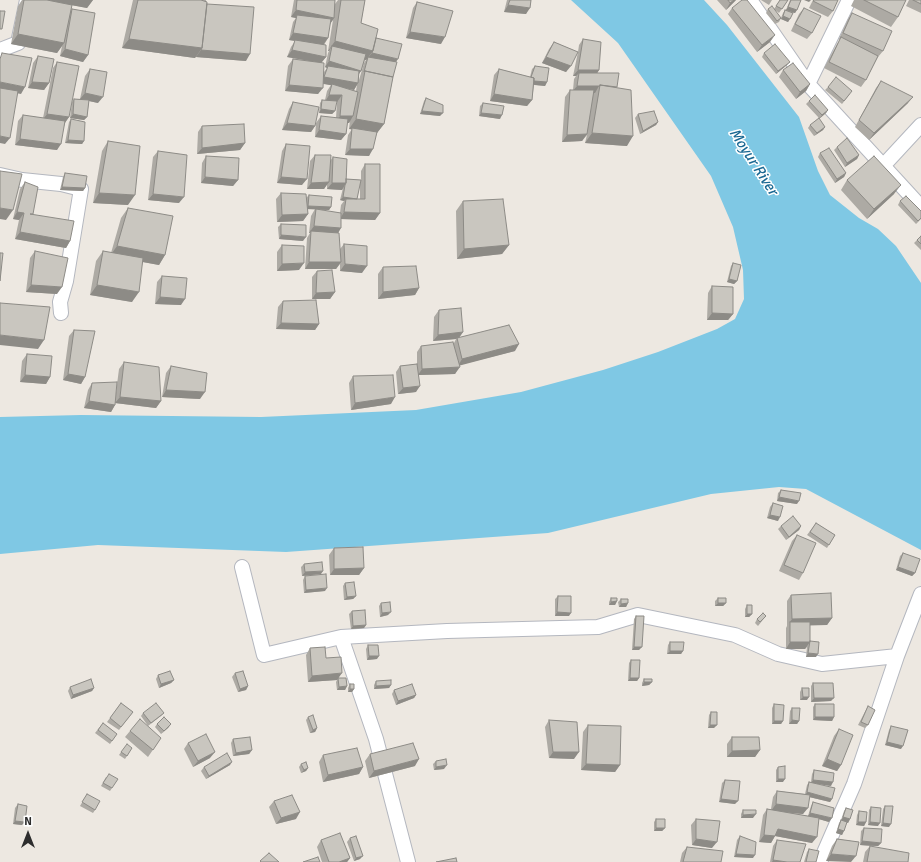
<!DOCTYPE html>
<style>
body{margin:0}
#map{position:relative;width:921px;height:862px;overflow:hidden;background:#ede8e1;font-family:Signika,sans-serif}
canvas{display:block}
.north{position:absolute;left:8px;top:814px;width:40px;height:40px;-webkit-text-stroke:3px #fff;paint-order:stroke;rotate:0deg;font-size:11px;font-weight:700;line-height:16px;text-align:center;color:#2d2d2d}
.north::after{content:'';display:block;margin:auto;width:14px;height:18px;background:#2d2d2d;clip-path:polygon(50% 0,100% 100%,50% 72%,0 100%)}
</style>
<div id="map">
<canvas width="921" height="862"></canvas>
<div class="north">N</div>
</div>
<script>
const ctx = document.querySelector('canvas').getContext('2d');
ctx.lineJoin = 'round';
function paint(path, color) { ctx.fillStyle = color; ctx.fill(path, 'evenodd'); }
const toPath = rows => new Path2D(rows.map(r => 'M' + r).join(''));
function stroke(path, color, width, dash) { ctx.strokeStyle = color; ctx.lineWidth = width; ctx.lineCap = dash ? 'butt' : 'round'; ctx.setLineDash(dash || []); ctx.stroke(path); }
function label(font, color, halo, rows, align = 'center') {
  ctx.font = font + ' Signika,sans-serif'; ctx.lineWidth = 3; ctx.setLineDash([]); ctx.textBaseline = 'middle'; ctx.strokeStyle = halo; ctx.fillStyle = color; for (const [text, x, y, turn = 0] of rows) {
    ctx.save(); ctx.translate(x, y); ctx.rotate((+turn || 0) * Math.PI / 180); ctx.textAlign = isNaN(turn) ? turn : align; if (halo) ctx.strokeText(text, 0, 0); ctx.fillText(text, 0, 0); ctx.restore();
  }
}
paint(toPath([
 [571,0,704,0,727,25,799,117,818,171,830,195,859,218,878,229,896,246,919,280,921,283,921,550,806,489,779,487,711,494,548,533,286,552,98,545,0,554,0,417,81,415,261,417,416,410,521,392,603,370,658,352,717,329,735,319,744,299,743,270,733,227,711,176,618,43]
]), '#7fc8e4');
const minor = toPath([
 [750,0,808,84,921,207],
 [0,50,18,43,27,0],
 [808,84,849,0],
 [883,166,921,125],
 [0,175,22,180,61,184,81,189,66,281,60,302,61,313],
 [242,567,264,655,341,637,376,739,408,862],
 [341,637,447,631,598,627,638,615,735,635,778,654,822,664,897,656],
 [820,862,854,784,897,656,921,594]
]);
stroke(minor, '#b4b7bf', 16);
stroke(minor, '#fff', 14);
paint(toPath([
 [22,0,93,0,87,8,72,5,71,11,72,9,88,55,83,62,60,56,62,46,57,53,11,44,18,6],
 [133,0,206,0,206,1,207,4,246,61,196,57,196,56,195,58,122,48],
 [294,0,335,0,335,4,338,0,365,0,361,23,376,38,396,61,384,124,377,133,369,156,345,155,348,135,352,129,349,129,350,120,349,123,347,123,346,134,341,140,315,137,316,123,321,116,336,118,337,102,336,102,335,111,332,114,319,113,320,103,322,100,325,100,327,91,331,85,323,84,318,94,285,91,288,66,293,59,308,61,287,57,291,47,295,41,289,40,293,22,296,18,291,17],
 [333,20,328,51,329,51,328,53,325,67,327,68,324,72,322,62,326,57,324,45,328,38,330,24],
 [365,60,366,60,364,63,359,80,359,74,361,71],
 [357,85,356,91,343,87,354,90],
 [507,0,531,0,526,14,504,12],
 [717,0,736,0,726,10],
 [761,0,772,0,769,5],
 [780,0,788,0,779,13,774,9,781,18,783,13,785,10,786,10,790,0,801,0,795,13,793,13,788,22,781,19,781,18,779,22,775,24,766,13,768,9,774,9],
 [813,0,838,0,833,11,828,17,809,8],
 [854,0,906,0,898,17,891,27,851,6],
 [909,0,921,0,921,13,906,6],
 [417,2,441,44,406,38,413,8],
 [732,8,770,42,757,52,728,14],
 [804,8,812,33,807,39,791,31,799,14],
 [852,13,883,51,878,57,866,80,861,87,824,68,837,44,840,40,839,39,848,19],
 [583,39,599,70,597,73,617,87,616,88,627,146,585,143,587,135,582,141,562,142,565,97,570,90,573,90,574,79,576,76,573,76,578,52,566,72,542,63,549,49,554,42,578,52,579,45],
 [764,53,787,65,776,74,762,57],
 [38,56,49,83,44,90,28,88,33,63],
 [57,62,69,117,65,123,57,150,15,145,18,121,23,115,43,118,53,68],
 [535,66,547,82,545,86,534,85,532,100,527,106,490,101,494,75,499,69,530,77,532,69],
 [90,69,98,103,89,101,87,117,84,120,70,118,72,102,74,99,80,99,85,76],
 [783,70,810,84,806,91,796,99,779,77],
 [881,81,908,103,869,140,855,127,876,88],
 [828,87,850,94,842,104,825,90],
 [426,98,440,116,420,114,424,101],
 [809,101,828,110,826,113,819,119,825,127,823,130,814,136,808,128,810,125,819,118,806,104],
 [293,102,315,126,311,132,282,130,289,109],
 [483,103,500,119,479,116,480,106],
 [638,114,658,122,656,125,640,134,635,118],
 [71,119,84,141,82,144,65,143,69,122],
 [202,126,245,143,240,150,197,154,198,132],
 [108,141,128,205,93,203,102,151],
 [286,144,302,185,277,183,282,151],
 [837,147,859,155,857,159,845,167,834,150],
 [158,151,179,203,148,200,153,157],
 [820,153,846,173,844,177,835,183,818,157],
 [315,155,330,161,333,157,346,179,361,180,361,171,365,164,380,213,375,220,341,219,338,233,340,249,344,244,362,273,340,271,340,264,336,269,305,269,307,238,310,233,309,233,311,216,315,209,307,209,308,214,303,221,277,222,276,199,281,193,306,200,306,198,309,195,331,207,329,210,320,210,340,213,341,205,344,201,340,200,343,188,342,190,327,189,327,184,324,189,307,189,310,161],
 [360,181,360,199,357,199],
 [206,156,238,180,233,186,201,183,202,163],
 [65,173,85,188,83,191,60,190,63,177],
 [847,180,894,194,867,219,841,190],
 [25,182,33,214,32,214,70,241,66,248,15,239,19,220,13,219,20,189],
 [463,201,509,245,502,254,457,259,456,211],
 [900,201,921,219,916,224,898,205],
 [128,208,165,255,159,265,143,262,132,302,90,295,96,261,103,251,111,253,121,218],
 [281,224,303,241,279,239,278,227],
 [921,236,921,250,914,243],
 [282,245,299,270,277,271,277,252],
 [35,251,57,294,26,292,30,258],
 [733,263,737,281,734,284,727,282,731,266],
 [383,267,419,288,415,295,378,299,378,274],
 [317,271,335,292,330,299,312,299,312,277],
 [162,276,181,305,155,304,157,282],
 [712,286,733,314,728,320,707,320,708,293],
 [283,301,319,324,315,330,276,329,278,307],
 [439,310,463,332,459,338,515,351,459,365,455,374,419,375,416,392,398,394,396,372,400,366,417,364,417,352,421,346,454,343,456,339,433,341,434,317],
 [74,330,85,377,81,384,63,380,69,336],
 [27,354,50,377,46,384,20,382,22,361],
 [124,362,161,401,156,408,115,403,115,405,111,412,84,408,88,390,92,383,115,400,119,369],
 [171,366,200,399,162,397,166,373],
 [353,376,391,404,351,410,349,383],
 [781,490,797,504,777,501,778,493],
 [773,503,778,521,767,518,770,507],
 [816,523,835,535,827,548,807,535],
 [781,526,801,526,799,530,786,540,778,529],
 [797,535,803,573,799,580,779,571,792,541],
 [334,548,364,568,359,575,330,575,329,555],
 [903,553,915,573,912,576,896,570,900,556],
 [304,564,321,574,302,576,301,567],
 [305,576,325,591,304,593,303,580],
 [345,583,356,596,353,599,344,600,343,586],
 [791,595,832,618,827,625,810,625,810,641,816,657,806,657,807,647,805,649,786,649,786,628,787,626,787,601],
 [558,596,569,616,555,616,555,599],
 [611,598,617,601,615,605,609,605,609,602],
 [718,598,726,603,723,606,715,606,715,601],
 [621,599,628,603,626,607,619,607,618,602],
 [381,603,388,615,380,617,379,606],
 [747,605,752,614,749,617,745,617,745,609],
 [352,611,366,625,364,628,351,629,349,614],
 [636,616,639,650,632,650,634,619],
 [766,616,758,626,755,623,757,619],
 [670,642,683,651,681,654,667,654,668,645],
 [368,645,377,659,367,660,366,649],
 [310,648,326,658,339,678,347,686,345,690,337,690,336,682,337,680,308,682,306,655],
 [631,660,639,678,637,681,628,681,629,663],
 [235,673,248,686,246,690,238,692,232,677],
 [158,675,174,680,171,683,159,688,156,679],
 [644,679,652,682,649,685,642,686,642,683],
 [376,681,391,685,389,688,374,689,374,685],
 [813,683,831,701,811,702,811,686],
 [350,684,354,689,352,692,348,692,348,688],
 [70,687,94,688,92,691,71,699,68,691],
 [802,688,807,700,800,700,800,692],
 [394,690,416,695,414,698,396,705,392,694],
 [121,703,133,712,119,730,107,722],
 [774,704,783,721,781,724,772,724,772,708],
 [815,704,834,717,832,721,813,720,813,707],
 [868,706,868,725,865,728,858,725],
 [792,708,799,721,797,724,789,724,790,711],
 [711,712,714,728,708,728,709,715],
 [143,713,164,713,161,716,148,726,141,716],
 [308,717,317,728,315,732,310,733,306,720],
 [549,720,574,759,549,758,545,727],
 [103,723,117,734,110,744,95,733],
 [157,724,171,724,168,728,161,734,155,727],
 [588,725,620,765,615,772,581,770,583,732],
 [891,726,901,749,885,745,889,730],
 [839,729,841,765,837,771,822,766,834,736],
 [130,731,161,738,148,757,125,737],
 [732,737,760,750,755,757,727,757,727,744],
 [233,739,252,750,249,754,233,756,231,743],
 [188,743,210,758,193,767,184,749],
 [132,748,125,759,119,755,121,752],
 [370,754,415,766,369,778,365,761],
 [323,755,363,767,359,774,323,782,319,762],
 [436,761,444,769,434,770,433,764],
 [301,764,308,768,306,771,301,773,299,767],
 [230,765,206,779,201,771,204,767],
 [778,767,783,782,776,782,776,770],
 [814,770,831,786,818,784,832,799,830,802,809,797,803,814,792,813,808,816,811,806,813,802,829,822,819,819,812,843,775,836,771,843,759,842,763,815,767,809,771,809,773,797,777,791,805,794,807,785,809,782,811,782,812,774],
 [106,777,112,788,110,791,101,786],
 [725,780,735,804,719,802,722,783],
 [87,794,95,810,93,813,80,806],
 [274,801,296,819,276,824,269,807],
 [18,804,22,825,13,824,15,808],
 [885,806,889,827,881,826,883,809],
 [871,807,878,826,868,825,869,810],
 [846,808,850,819,848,823,847,822,842,835,836,833,839,823,841,820,844,811],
 [743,810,753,818,741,818,741,814],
 [859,811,866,822,864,826,856,825,857,815],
 [656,819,665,828,662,831,654,831,654,822],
 [696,819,712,848,692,845,691,825],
 [864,828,881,843,878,846,870,846,908,862,863,862,865,852,870,846,860,845,861,831],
 [740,836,753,858,734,857,737,840],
 [350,838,360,859,354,861,347,842],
 [837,839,859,842,826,861,832,846],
 [321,840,350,858,347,862,322,862,317,847],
 [777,840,800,862,770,862,773,846],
 [687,847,721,862,680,862,682,853],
 [809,849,816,862,804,862,807,852]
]), '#adaaa4');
paint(toPath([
 [43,0,93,0,87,8],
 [734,0,736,0,726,10,730,3],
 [804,0,811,0,809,2],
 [508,5,530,8,526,14,504,12],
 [788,7,797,10,795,13,786,10],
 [296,10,334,18,330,24,297,15,296,18,291,17],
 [783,16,790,19,788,22,781,19],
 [410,32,445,37,441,44,406,38],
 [293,33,328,38,323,45,289,40],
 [18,34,64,43,57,53,11,44],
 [775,35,770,42,757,52,762,45],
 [129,39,202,48,195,58,122,48],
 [335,41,373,51,366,60,331,52,332,46,329,51,328,51],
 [65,49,88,55,83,62,60,56],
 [201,50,250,54,246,61,196,57],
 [292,50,326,57,321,63,287,57],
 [372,53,398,59,393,66,367,59],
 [546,57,571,66,566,72,542,63],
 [329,61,361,71,356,78,328,66,327,68,325,67],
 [790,62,787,65,776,74,778,71],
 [578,70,599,70,595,77,579,73,576,76,573,76],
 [324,77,358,83,354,90,320,83],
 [529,80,547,82,545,86,527,84],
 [0,82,25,87,21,94,0,90],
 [32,82,49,83,44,90,28,88],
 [810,84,806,91,796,99,800,92],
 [289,85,323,88,318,94,285,91],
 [577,86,599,86,595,93,572,92],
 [85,93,103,97,98,103,80,99],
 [494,94,532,100,527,106,490,101],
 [329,95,342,95,337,102,325,102],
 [913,97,908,103,869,140,874,133],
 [321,109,335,111,332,114,319,113],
 [828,110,826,113,819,119,822,115],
 [422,111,443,113,440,116,420,114],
 [481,113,502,115,500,119,479,116],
 [47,114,69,117,64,124,42,121],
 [73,114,87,117,84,120,70,118],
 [340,116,353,116,349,123,335,123],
 [356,119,384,124,377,133,349,129],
 [658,122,656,125,640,134,643,131],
 [287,123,315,126,311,132,282,130],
 [825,127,823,130,814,136,817,133],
 [319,130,346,134,341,140,315,137],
 [592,133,633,136,627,146,585,143],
 [587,134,582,141,562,142,567,135],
 [0,136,10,138,5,144,0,143],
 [20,139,61,144,57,150,15,145],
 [68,140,84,141,82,144,65,143],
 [245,143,240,150,197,154,202,148],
 [350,149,373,149,369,156,345,155],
 [859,155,857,159,845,167,847,163],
 [846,173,844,177,835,183,837,179],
 [205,177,238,180,233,186,201,183],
 [281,177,307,179,302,185,277,183],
 [329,182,324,189,307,189,311,183],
 [332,183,346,183,342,190,327,189],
 [901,185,894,194,867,219,874,209],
 [62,187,85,188,83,191,60,190],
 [99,193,135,195,128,205,93,203],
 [153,194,184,197,179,203,148,200],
 [343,197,357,199,346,199,344,201,340,200],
 [308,206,331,207,329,210,305,209],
 [0,208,13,210,6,220,0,219],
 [17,212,24,213,19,220,13,219],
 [344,212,380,213,375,220,340,219],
 [308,214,303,221,277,222,282,215],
 [314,226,341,228,337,235,311,231,310,233,309,233],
 [20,232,70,241,66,248,15,239],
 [281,235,306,237,303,241,279,239],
 [509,245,502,254,457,259,464,249],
 [117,246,165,255,159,265,110,256],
 [309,262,341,262,336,269,305,269],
 [304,263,299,270,277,271,282,264],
 [345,264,367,266,362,273,340,271],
 [729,279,737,281,734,284,727,282],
 [31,285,62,287,57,294,26,292],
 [97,285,139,292,132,302,90,295],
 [419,288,415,295,378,299,383,292],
 [335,292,330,299,312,299,316,293],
 [160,297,185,299,181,305,155,304],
 [712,313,733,314,728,320,707,320],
 [281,323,319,324,315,330,276,329],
 [463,332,458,339,457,338,456,339,433,341,438,335],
 [0,335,44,340,38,349,0,345],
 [519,344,515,351,458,366,462,359],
 [460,367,455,374,418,375,422,369],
 [68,374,85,377,81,384,63,380],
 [25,375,50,377,46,384,20,382],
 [420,386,416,392,398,394,403,388],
 [166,390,205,392,200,399,162,397],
 [120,397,161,401,156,408,115,403],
 [395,397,391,404,351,410,355,403],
 [89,401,115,405,111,412,84,408],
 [779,497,799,501,797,504,777,501],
 [770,515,780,517,778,521,767,518],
 [801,526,799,530,786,540,789,537],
 [898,567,915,573,912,576,896,570],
 [364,568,359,575,330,575,334,569],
 [323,571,321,574,302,576,305,572],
 [327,588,325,591,304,593,306,590],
 [356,596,353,599,344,600,347,597],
 [617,601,615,605,609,605,611,602],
 [628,603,626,607,619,607,621,604],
 [718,603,726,603,723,606,715,606],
 [391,612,388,615,380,617,382,613],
 [557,612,571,613,569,616,555,616],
 [747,614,752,614,749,617,745,617],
 [832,618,827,625,790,626,790,622,792,619],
 [366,625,364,628,351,629,353,626],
 [790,642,810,642,805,649,786,649],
 [634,647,642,647,639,650,632,650],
 [670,651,683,651,681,654,667,654],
 [808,653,818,654,816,657,806,657],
 [369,656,379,656,377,659,367,660],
 [342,673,337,680,308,682,312,676],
 [630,678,639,678,637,681,628,681],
 [174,680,171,683,159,688,161,684],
 [644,682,652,682,649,685,642,686],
 [391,685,389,688,374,689,376,686],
 [248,686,246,690,238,692,240,689],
 [347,686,345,690,337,690,339,687],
 [94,688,92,691,71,699,73,695],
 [350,689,354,689,352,692,348,692],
 [416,695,414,698,396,705,398,701],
 [803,697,809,697,807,700,800,700],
 [814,698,834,698,831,701,811,702],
 [815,717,834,717,832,721,813,720],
 [792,720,799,721,797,724,789,724],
 [774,721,783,721,781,724,772,724],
 [171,724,168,728,161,734],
 [710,725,717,725,714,728,708,728],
 [317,728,315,732,310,733,313,730],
 [887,742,903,746,901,749,885,745],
 [252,750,249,754,233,756,236,753],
 [760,750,755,757,727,757,732,751],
 [215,752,210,758,193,767,198,761],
 [553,752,579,752,574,759,549,758],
 [419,759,415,766,369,778,374,771],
 [827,759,841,765,837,771,822,766],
 [232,762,230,765,206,779,209,776],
 [586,764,620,765,615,772,581,770],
 [447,765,444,769,434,770,436,767],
 [363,767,359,774,323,782,328,775],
 [308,768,306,771,301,773,304,770],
 [778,779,785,779,783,782,776,782],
 [813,780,833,782,831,786,811,783],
 [807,792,832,799,830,802,805,796],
 [721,799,738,801,735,804,719,802],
 [776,804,808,808,803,814,771,811],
 [300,812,296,819,276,824,281,818],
 [810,813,832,818,829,822,808,816],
 [756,814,753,818,741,818,743,815],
 [843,817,850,819,848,823,841,821],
 [15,821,25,822,22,825,13,824],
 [858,822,866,822,864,826,856,825],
 [870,822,880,823,878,826,868,825],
 [883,823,891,824,889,827,881,826],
 [656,828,665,828,662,831,654,831],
 [778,829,817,837,812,843,775,836,771,843,759,842,764,835],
 [838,829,844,831,842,835,836,833],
 [696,839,717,842,712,848,692,845],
 [862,841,881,843,878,846,860,845],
 [736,854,755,855,753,858,734,857],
 [831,854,856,856,851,862,826,861],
 [363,856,360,859,354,861,356,858],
 [350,858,347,862,339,862],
 [773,860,787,862,772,862]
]), '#8d8b86');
const building = toPath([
 [24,0,47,0,72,5,64,43,18,34,24,0],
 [138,0,201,0,207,2,202,48,129,39,138,0],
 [297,0,335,0,334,18,296,10,297,0],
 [341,0,365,0,361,23,378,29,373,51,335,41,341,0],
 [510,0,531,0,530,8,508,5,510,0],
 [728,0,734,0,730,3,728,0],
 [742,0,747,0,775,35,762,45,732,8,742,0],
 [780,0,788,0,782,9,776,6,780,0],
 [791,0,801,0,797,10,788,7,791,0],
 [814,0,838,0,833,11,813,1,814,0],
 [864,0,906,0,898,17,864,0],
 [913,0,921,0,921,4,913,0],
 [417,2,453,11,445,37,410,32,417,2],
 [207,4,254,7,250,54,201,50,202,48,207,4],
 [772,6,781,18,777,21,768,9,772,6],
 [804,8,821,16,812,33,795,24,804,8],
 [72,9,95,13,88,55,65,49,72,9],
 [785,10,793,13,790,19,783,16,785,10],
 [0,11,5,11,2,29,0,29,0,11],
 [852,13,892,31,883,51,843,33,852,13],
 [297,15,331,19,328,38,293,33,297,15],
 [841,37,878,56,866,80,829,62,841,37],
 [376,38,402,44,398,59,372,53,376,38],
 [583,39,601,42,599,70,578,70,583,39],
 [295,40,326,45,326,57,292,50,295,40],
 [554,42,578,52,571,66,546,57,554,42],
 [775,44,790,62,778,71,764,53,775,44],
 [332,46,366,54,361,71,329,61,332,46],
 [2,53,32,58,25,87,0,82,0,59,2,53],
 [38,56,54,59,49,83,32,82,38,56],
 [368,57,397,62,393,77,365,71,364,72,368,57],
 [293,59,324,63,323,88,289,85,293,59],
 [57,62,79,66,69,117,47,114,57,62],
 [793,63,810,84,800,92,783,70,793,63],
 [328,66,359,71,358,83,324,77,328,66],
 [535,66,549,68,547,82,534,81,534,78,531,77,535,66],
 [90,69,107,72,103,97,85,93,90,69],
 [499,69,534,78,532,100,494,94,499,69],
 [365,71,393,77,384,124,356,119,365,71],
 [579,73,619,73,617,87,600,85,600,86,577,86,579,73],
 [836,77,852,91,844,101,828,87,836,77],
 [881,81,913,97,874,133,859,120,881,81],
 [332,84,358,92,353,116,340,116,342,95,329,95,332,84],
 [600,85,631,90,633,136,592,133,600,85],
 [0,88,18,91,10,138,0,136,0,88],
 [570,90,594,90,587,134,567,135,570,90],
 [815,95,828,110,822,115,809,101,815,95],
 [426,98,443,105,443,113,422,111,426,98],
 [74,99,89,100,87,117,73,114,74,99],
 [322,100,337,101,335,111,321,109,322,100],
 [293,102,319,107,315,126,287,123,293,102],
 [483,103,504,106,502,115,481,113,483,103],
 [654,111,658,122,643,131,638,114,654,111],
 [23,115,65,121,61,144,20,139,23,115],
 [321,116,348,119,346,134,319,130,321,116],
 [819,118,825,127,817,133,810,125,819,118],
 [71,119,85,122,84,141,68,140,71,119],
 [244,124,245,143,202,148,202,126,244,124],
 [352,128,377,132,373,149,350,149,352,128],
 [847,138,859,155,847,163,837,147,847,138],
 [108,141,140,146,135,195,99,193,108,141],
 [286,144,310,146,307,179,281,177,286,144],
 [829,148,846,173,837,179,820,153,829,148],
 [158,151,187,155,184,197,153,194,158,151],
 [315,155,331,155,329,182,311,183,315,155],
 [206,156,239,158,238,180,205,177,206,156],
 [874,156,901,185,874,209,847,180,874,156],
 [333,157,347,159,346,183,332,183,333,157],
 [365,164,380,164,380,213,344,212,346,199,365,199,365,164],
 [0,171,22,174,13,210,0,208,0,171],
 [65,173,87,176,85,188,62,187,65,173],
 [346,179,361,180,357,199,343,197,345,185,346,183,346,179],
 [25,182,38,187,33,214,30,214,74,221,70,241,20,232,24,213,17,212,25,182],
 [281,193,306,194,308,214,282,215,281,193],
 [309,195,332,197,331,207,308,206,309,195],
 [906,196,921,211,921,218,918,221,900,201,906,196],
 [503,199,509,245,464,249,463,201,503,199],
 [128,208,173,216,165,255,117,246,128,208],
 [316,209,341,213,341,228,314,226,316,209],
 [281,224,306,225,306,237,281,235,281,224],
 [311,231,339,233,341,262,309,262,311,231],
 [921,236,921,244,917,240,921,236],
 [344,244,367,246,367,266,345,264,344,244],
 [282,245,304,246,304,263,282,264,282,245],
 [35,251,68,258,62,287,31,285,35,251],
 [103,251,143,258,139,292,97,285,103,251],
 [0,253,3,253,0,281,0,253],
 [733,263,741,265,737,281,729,279,733,263],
 [416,266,419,288,383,292,383,267,416,266],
 [332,270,335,292,316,293,317,271,332,270],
 [162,276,187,278,185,299,160,297,162,276],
 [712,286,733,287,733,314,712,313,712,286],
 [316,300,319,324,281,323,283,301,316,300],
 [0,303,50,307,44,340,0,335,0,303],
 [461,308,463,332,438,335,439,310,461,308],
 [509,325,519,344,462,359,457,338,509,325],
 [74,330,95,331,85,377,68,374,74,330],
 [453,342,460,367,422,369,421,346,453,342],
 [27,354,52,356,50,377,25,375,27,354],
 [124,362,159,367,161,401,120,397,124,362],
 [417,364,420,386,403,388,400,366,417,364],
 [171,366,207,373,205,392,166,390,171,366],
 [393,375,395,397,355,403,353,376,393,375],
 [117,382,115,405,89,401,92,383,117,382],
 [781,490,801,493,799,501,779,497,781,490],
 [773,503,783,506,780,517,770,515,773,503],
 [793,516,801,526,789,537,781,526,793,516],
 [816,523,835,535,829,545,810,532,816,523],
 [797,535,816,543,803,573,784,565,797,535],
 [363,547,364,568,334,569,334,548,363,547],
 [903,553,920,559,915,573,898,567,903,553],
 [322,562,323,571,305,572,304,564,322,562],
 [326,574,327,588,306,590,305,576,326,574],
 [354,582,356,596,347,597,345,583,354,582],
 [831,593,832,618,792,619,791,595,831,593],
 [558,596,571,596,571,613,557,612,558,596],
 [611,598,617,598,617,601,611,602,611,598],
 [718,598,726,598,726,603,718,603,718,598],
 [621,599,628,599,628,603,621,604,621,599],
 [390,602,391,612,382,613,381,603,390,602],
 [747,605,752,605,752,614,747,614,747,605],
 [365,610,366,625,353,626,352,611,365,610],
 [763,613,766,616,760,622,757,619,763,613],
 [636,616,644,616,642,647,634,647,636,616],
 [790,622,810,622,810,642,790,642,790,622],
 [810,641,819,642,818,654,808,653,810,641],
 [670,642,684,642,683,651,670,651,670,642],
 [368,645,378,645,379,656,369,656,368,645],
 [325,647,326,658,341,657,342,673,312,676,310,648,325,647],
 [631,660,640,660,639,678,630,678,631,660],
 [170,671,174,680,161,684,158,675,170,671],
 [243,671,248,686,240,689,235,673,243,671],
 [338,678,346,678,347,686,339,687,338,678],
 [91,679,94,688,73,695,70,687,91,679],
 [644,679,652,679,652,682,644,682,644,679],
 [391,680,391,685,376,686,376,681,391,680],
 [813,683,833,683,834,698,814,698,813,683],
 [350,684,354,684,354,689,350,689,350,684],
 [412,684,416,695,398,701,394,690,412,684],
 [802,688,809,688,809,697,803,697,802,688],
 [121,703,133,712,121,727,110,718,121,703],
 [156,703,164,713,151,723,143,713,156,703],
 [774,704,784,705,783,721,774,721,774,704],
 [815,704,834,704,834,717,815,717,815,704],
 [868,706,875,710,868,725,861,722,868,706],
 [792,708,800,708,799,721,792,720,792,708],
 [711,712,717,712,717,725,710,725,711,712],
 [313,715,317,728,313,730,308,717,313,715],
 [164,717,171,724,164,731,157,724,164,717],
 [140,719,161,738,153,750,130,731,140,719],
 [549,720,577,722,579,752,553,752,549,720],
 [103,723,117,734,112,741,98,730,103,723],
 [588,725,621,726,620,765,586,764,588,725],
 [891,726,908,730,903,746,887,742,891,726],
 [839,729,853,735,841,765,827,759,839,729],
 [206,734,215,752,198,761,188,743,206,734],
 [250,737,252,750,236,753,233,739,250,737],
 [732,737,759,737,760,750,732,751,732,737],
 [413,743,419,759,374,771,370,754,413,743],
 [127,744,132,748,127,756,121,752,127,744],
 [357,748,363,767,328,775,323,755,357,748],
 [227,753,232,762,209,776,204,767,227,753],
 [446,759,447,765,436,767,436,761,446,759],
 [306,762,308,768,304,770,301,764,306,762],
 [785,766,785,779,778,779,778,767,785,766],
 [814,770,834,773,833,782,813,780,814,770],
 [109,774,118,779,112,788,103,783,109,774],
 [725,780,740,781,738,801,721,799,725,780],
 [809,782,835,788,832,799,807,792,809,782],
 [777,791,810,795,808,808,776,804,777,791],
 [87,794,100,801,95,810,82,802,87,794],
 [292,795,300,812,281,818,274,801,292,795],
 [813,802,834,808,832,818,810,813,813,802],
 [18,804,27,806,25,822,15,821,18,804],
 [885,806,893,806,891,824,883,823,885,806],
 [871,807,881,808,880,823,870,822,871,807],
 [846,808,853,810,850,819,843,817,846,808],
 [767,809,819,818,817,837,778,829,775,836,764,835,767,809],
 [743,810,756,810,756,814,743,815,743,810],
 [859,811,867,812,866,822,858,822,859,811],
 [656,819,665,819,665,828,656,828,656,819],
 [696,819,720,821,717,842,696,839,696,819],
 [841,820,847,822,844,831,838,829,841,820],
 [864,828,882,829,881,843,862,841,864,828],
 [340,833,350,858,339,862,329,862,321,840,340,833],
 [356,836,363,856,356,858,350,838,356,836],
 [740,836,756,842,755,855,736,854,740,836],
 [837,839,859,842,856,856,831,854,837,839],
 [777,840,806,844,800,862,787,862,773,860,777,840],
 [870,846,909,853,908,862,867,862,870,846],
 [687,847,723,851,721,862,683,862,687,847],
 [809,849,819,851,816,862,806,862,809,849],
 [269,853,279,862,261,862,260,861,269,853],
 [318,857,320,862,303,862,318,857],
 [456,858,457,862,436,862,456,858]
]);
paint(building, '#c9c6bf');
stroke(building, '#8d8b86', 1);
label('italic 15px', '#1b6993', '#fff', [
 ["Moyur River",753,162,57]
]);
</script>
